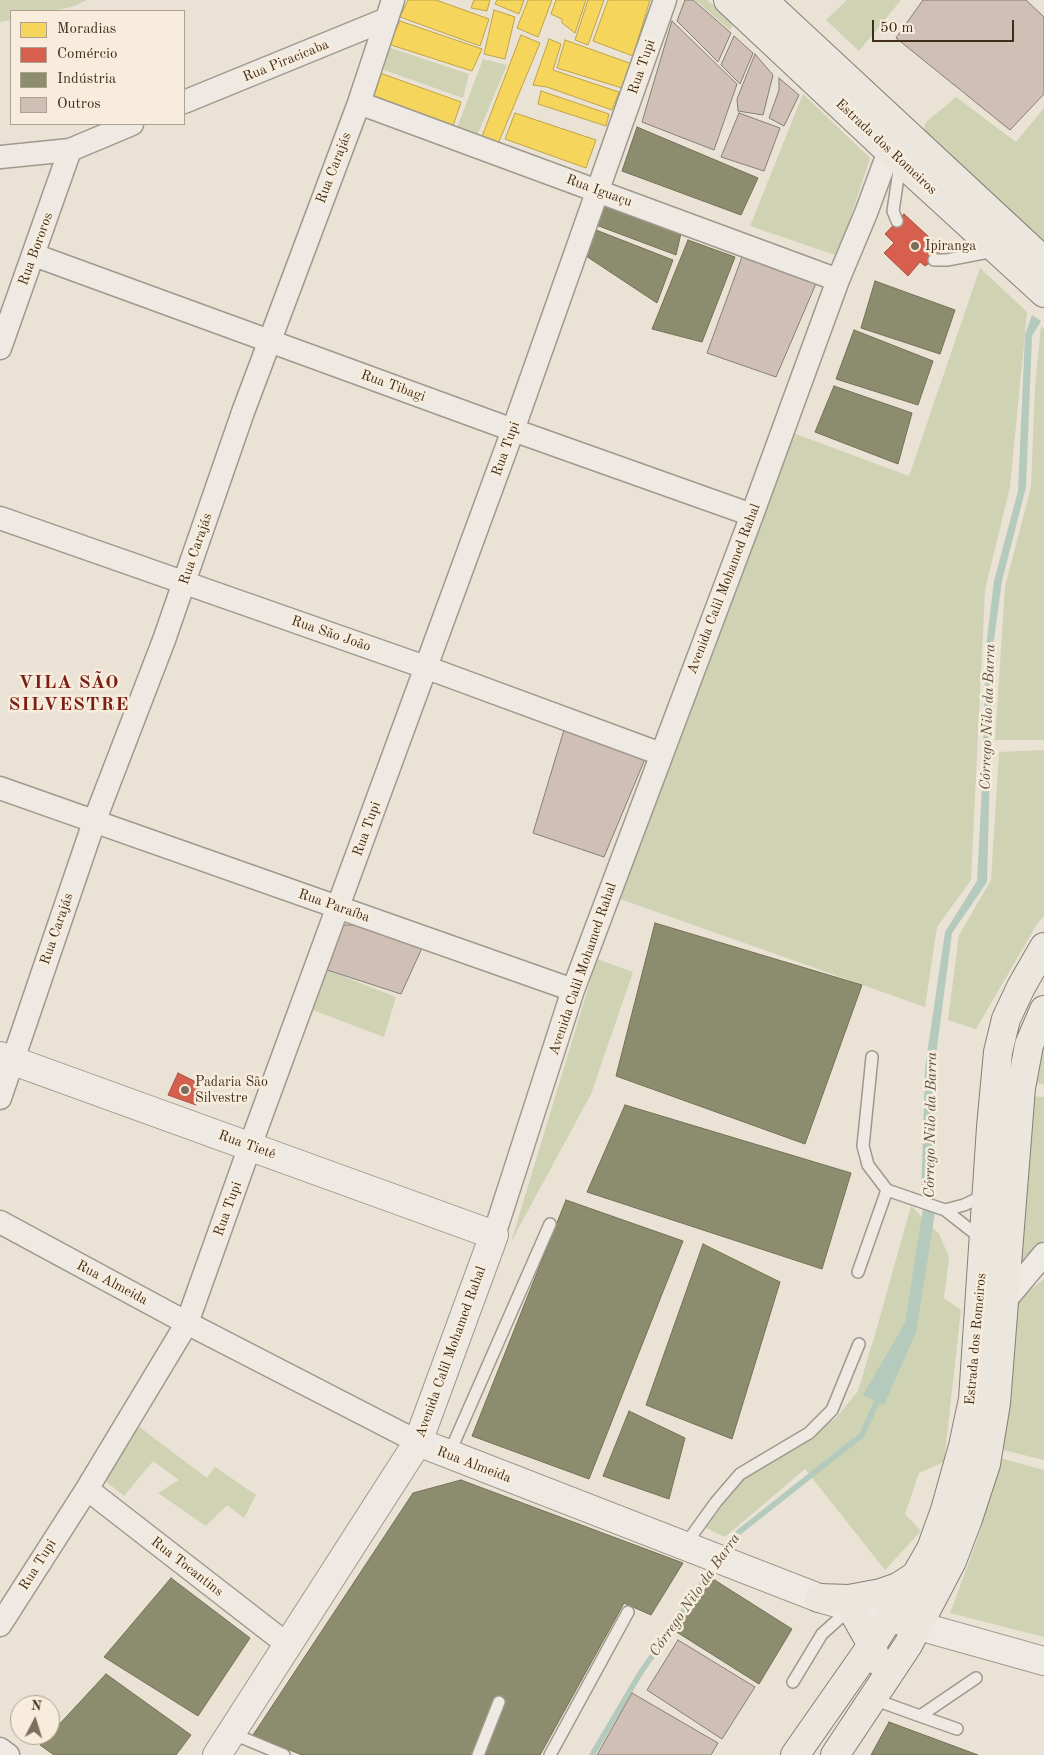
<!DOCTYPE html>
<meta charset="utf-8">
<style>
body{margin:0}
#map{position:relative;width:1044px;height:1755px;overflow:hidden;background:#eae2d4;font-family:"Old Standard TT",serif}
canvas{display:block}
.legend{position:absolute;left:10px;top:10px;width:175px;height:115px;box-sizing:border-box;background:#f8eddd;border:1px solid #aea18f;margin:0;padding:6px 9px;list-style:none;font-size:15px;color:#402e1b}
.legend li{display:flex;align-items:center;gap:10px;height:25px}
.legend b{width:25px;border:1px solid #aea18f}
.north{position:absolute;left:10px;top:1695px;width:50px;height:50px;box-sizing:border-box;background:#f8eddd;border:1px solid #aea18f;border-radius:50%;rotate:5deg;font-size:14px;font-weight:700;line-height:20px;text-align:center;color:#402e1b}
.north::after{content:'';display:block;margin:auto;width:18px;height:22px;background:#7c6d5c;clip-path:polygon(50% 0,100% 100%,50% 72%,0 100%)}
.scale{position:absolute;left:872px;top:20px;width:142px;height:22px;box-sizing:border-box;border:2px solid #402e1b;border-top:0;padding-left:6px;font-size:15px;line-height:18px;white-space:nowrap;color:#402e1b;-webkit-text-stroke:4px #f8eddd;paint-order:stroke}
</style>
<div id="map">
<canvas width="1044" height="1755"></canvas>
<ul class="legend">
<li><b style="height:14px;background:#f6d55c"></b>Moradias</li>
<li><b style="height:14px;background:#d6604d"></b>Comércio</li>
<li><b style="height:14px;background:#8c8c6e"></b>Indústria</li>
<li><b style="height:14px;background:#cfbfb5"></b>Outros</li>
</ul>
<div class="north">N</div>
<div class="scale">50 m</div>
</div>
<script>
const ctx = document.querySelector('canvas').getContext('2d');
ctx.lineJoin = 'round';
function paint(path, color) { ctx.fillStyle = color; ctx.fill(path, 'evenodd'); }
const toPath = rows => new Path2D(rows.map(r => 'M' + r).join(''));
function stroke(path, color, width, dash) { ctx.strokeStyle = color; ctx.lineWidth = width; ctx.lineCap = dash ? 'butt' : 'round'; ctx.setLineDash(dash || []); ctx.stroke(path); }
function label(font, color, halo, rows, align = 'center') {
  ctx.font = font + ' "Old Standard TT",serif'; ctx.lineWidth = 5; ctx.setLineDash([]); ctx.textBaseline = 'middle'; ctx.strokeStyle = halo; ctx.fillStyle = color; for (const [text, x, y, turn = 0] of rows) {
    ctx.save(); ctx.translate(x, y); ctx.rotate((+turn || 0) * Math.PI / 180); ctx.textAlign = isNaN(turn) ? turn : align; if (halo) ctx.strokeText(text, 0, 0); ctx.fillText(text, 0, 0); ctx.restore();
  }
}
paint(toPath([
 [0,0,87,0,72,7,52,11,11,11,11,20,0,22],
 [695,0,707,0,735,22,730,30],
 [847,0,901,0,859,51,826,20],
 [388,47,469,74,463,98,384,70],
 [483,59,507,65,477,136,457,128],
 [803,94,870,158,838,256,750,226],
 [956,97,1016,142,1044,108,1044,240,989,194,923,132,926,122],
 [980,268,1027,312,1010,487,985,590,971,880,937,927,925,1007,620,899,793,433,909,476],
 [1041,326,1044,329,1044,740,995,740,1005,587,1031,487,1035,386],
 [1044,750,1044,916,1037,924,976,1029,948,1020,959,935,991,880,999,752],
 [597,959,633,972,591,1094,511,1242],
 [324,969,396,997,384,1037,310,1009],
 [1044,1025,1044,1084,1028,1082],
 [1030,1096,1044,1097,1044,1239,1012,1279],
 [911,1206,939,1234,949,1257,944,1298,961,1310,944,1462,919,1473,905,1514,921,1531,885,1570,805,1469,725,1537,706,1528,741,1480,836,1418,858,1391,876,1331],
 [1044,1279,1044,1460,999,1449,1010,1306],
 [138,1426,207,1478,215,1467,256,1495,244,1518,227,1505,206,1526,158,1493,179,1480,153,1461,124,1496,104,1480],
 [1000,1458,1044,1470,1044,1637,950,1613,979,1535]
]), '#cfd2b3');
paint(toPath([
 [1032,315,1041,321,1032,336,1026,487,1002,581,993,647,987,882,952,933,934,1070,934,1203,921,1199,925,1068,945,932,977,881,982,786,986,647,994,581,1018,491,1025,335],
 [923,1209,935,1213,916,1332,884,1405,863,1395,905,1323]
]), '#b3cabd');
const homes = toPath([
 [408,0,436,0,489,19,480,46,400,17,408,0],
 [474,0,490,0,487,11,471,8,474,0],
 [497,0,524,0,519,14,495,4,497,0],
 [528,0,552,0,538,37,517,28,528,0],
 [556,0,586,0,575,33,562,23,562,19,551,14,556,0],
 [588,0,604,0,588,45,575,40,588,0],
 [608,0,650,0,633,56,593,41,608,0],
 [494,10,515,17,505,59,484,54,494,10],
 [400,21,482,49,472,71,388,44,400,21],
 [521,35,540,43,498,144,481,139,521,35],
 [549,39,561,44,553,70,619,92,612,110,547,87,533,85,549,39],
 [565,40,632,64,622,88,557,68,565,40],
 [380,73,461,102,453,126,374,96,380,73],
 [541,91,609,114,606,126,538,104,541,91],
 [515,113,596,140,586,168,505,139,515,113]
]);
paint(homes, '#f6d55c');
stroke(homes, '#bfa348', 1);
const shops = toPath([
 [904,214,942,249,934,260,925,266,920,262,908,276,884,253,894,243,885,234,904,214],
 [178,1073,200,1084,196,1105,168,1095,178,1073]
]);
paint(shops, '#d6604d');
stroke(shops, '#a9513e', 1);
const industry = toPath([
 [637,127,758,178,741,215,622,171,637,127],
 [604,200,682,229,676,255,596,225,604,200],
 [596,230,673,260,657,303,586,256,596,230],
 [688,240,735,257,702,342,652,329,688,240],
 [875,281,955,310,940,354,861,328,875,281],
 [854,330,933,361,918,405,836,379,854,330],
 [834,386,912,413,898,464,815,432,834,386],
 [655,923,862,985,805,1144,616,1076,655,923],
 [625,1105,851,1173,822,1269,587,1192,625,1105],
 [566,1200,683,1241,589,1479,472,1436,566,1200],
 [703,1244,780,1282,732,1439,646,1405,703,1244],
 [629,1411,685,1438,669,1499,603,1476,629,1411],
 [461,1480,683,1563,651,1615,624,1603,540,1755,302,1755,253,1735,413,1493,461,1480],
 [171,1578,250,1638,198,1716,104,1657,171,1578],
 [713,1579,792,1629,759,1684,675,1631,713,1579],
 [106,1674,191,1735,176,1755,54,1755,40,1745,106,1674],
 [889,1722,978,1755,871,1755,889,1722]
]);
paint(industry, '#8c8c6e');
stroke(industry, '#757055', 1);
stroke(toPath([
 [724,1552,739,1532,862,1435,880,1395],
 [592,1755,641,1672,715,1566]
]), '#b3cabd', 5.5);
const building = toPath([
 [685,0,693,0,731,33,718,62,677,21,685,0],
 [923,0,1026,0,1044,17,1044,94,1010,130,896,38,923,0],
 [672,21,737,84,714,150,642,122,672,21],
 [734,36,753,53,740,84,721,65,734,36],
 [755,54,773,75,763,115,738,111,737,99,755,54],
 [779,78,799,95,784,126,769,118,779,90,779,78],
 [739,113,780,128,764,171,721,157,739,113],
 [742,257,818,279,776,377,707,353,742,257],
 [564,730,645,759,604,857,533,833,564,730],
 [342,925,363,925,422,948,401,994,324,969,342,925],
 [678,1640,755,1687,722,1739,647,1690,678,1640],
 [632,1693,718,1743,711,1755,597,1755,632,1693]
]);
paint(building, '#cfbfb5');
stroke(building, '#867f75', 1);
const service = toPath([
 [897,221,893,211,900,164],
 [934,260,947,260,994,251],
 [887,1190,945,1210,982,1239],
 [945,1210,964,1205,985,1195],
 [858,1272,887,1190,868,1165,863,1146,872,1057],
 [449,1454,550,1224],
 [685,1545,716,1502,740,1474,809,1433,832,1410,859,1344],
 [793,1682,822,1634,851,1608],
 [873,1699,920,1716,976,1678],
 [920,1716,957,1729],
 [231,1733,284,1755],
 [478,1755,499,1702],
 [550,1755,628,1612]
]);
const minor = toPath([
 [184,102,387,19],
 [359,103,838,280],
 [0,157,70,150,132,124],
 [34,255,513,430,752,515],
 [0,348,70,150],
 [0,518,425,667,661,754],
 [0,788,573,990],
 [0,1098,94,822,164,640,243,412,359,103,393,0],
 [0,1222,187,1323,418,1442],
 [494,1235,573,990,752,515,838,280,866,213,889,151],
 [1004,1302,1044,1254],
 [87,1489,288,1645],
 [0,1625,87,1489,187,1323,250,1146,513,430,665,0],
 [0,1749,8,1755]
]);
const tertiary = toPath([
 [0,1056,494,1235,418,1442,217,1755],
 [418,1442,819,1598,1044,1661]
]);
const primary = toPath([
 [728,0,889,151,1044,293],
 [763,0,1044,261],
 [819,1598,849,1599,881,1593,898,1587,915,1576],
 [851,1608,872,1645,876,1660],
 [795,1755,872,1645,916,1575,931,1549,945,1510,963,1446,973,1399,991,1127,998,1052,1006,1019,1021,987,1044,947],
 [835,1755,908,1645,952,1561,968,1519,986,1464,996,1403,1021,1088,1029,1045,1044,1010]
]);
stroke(service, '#9f988d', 14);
stroke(minor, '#9f988d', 25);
stroke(tertiary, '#9f988d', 30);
stroke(primary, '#867f75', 30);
stroke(service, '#eeeae3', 11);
stroke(minor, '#eeeae3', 22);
stroke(tertiary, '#eeeae3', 28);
stroke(primary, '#ebe6de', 28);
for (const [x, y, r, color] of [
 [915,246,5,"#7c6d5c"],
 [185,1090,5,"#7c6d5c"]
]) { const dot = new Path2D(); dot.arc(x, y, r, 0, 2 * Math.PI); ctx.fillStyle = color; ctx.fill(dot); stroke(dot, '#f8eddd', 2); }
label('14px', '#402e1b', '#f8eddd', [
 ["Rua Piracicaba",286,61,-22],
 ["Rua Tupi",642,67,-71],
 ["Estrada dos Romeiros",886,147,43],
 ["Rua Carajás",334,168,-69],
 ["Rua Iguaçu",599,191,20],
 ["Rua Bororos",36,249,-70],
 ["Rua Tibagi",393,386,20],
 ["Rua Tupi",506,449,-70],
 ["Rua Carajás",196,549,-71],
 ["Avenida Calil Mohamed Rahal",724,589,-69],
 ["Rua São João",331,634,19],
 ["Rua Tupi",367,829,-70],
 ["Rua Paraíba",334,906,19],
 ["Rua Carajás",57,929,-71],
 ["Avenida Calil Mohamed Rahal",583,969,-71],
 ["Rua Tietê",247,1145,20],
 ["Rua Tupi",228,1209,-70],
 ["Rua Almeida",112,1283,28],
 ["Estrada dos Romeiros",976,1339,-85],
 ["Avenida Calil Mohamed Rahal",451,1352,-70],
 ["Rua Almeida",474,1465,21],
 ["Rua Tupi",38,1565,-58],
 ["Rua Tocantins",187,1567,38]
]);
label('14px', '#402e1b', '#f8eddd', [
 ["Ipiranga",925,246],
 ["Padaria São",195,1082],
 ["Silvestre",195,1098]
], 'left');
label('italic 15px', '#575241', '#f8eddd', [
 ["Córrego Nilo da Barra",988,717,-88],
 ["Córrego Nilo da Barra",931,1125,-89],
 ["Córrego Nilo da Barra",695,1595,-55]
]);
ctx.letterSpacing = '1px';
label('bold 19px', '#7a1f14', '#f8eddd', [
 ["VILA SÃO",69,683],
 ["SILVESTRE",69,705]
]);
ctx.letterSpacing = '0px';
</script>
